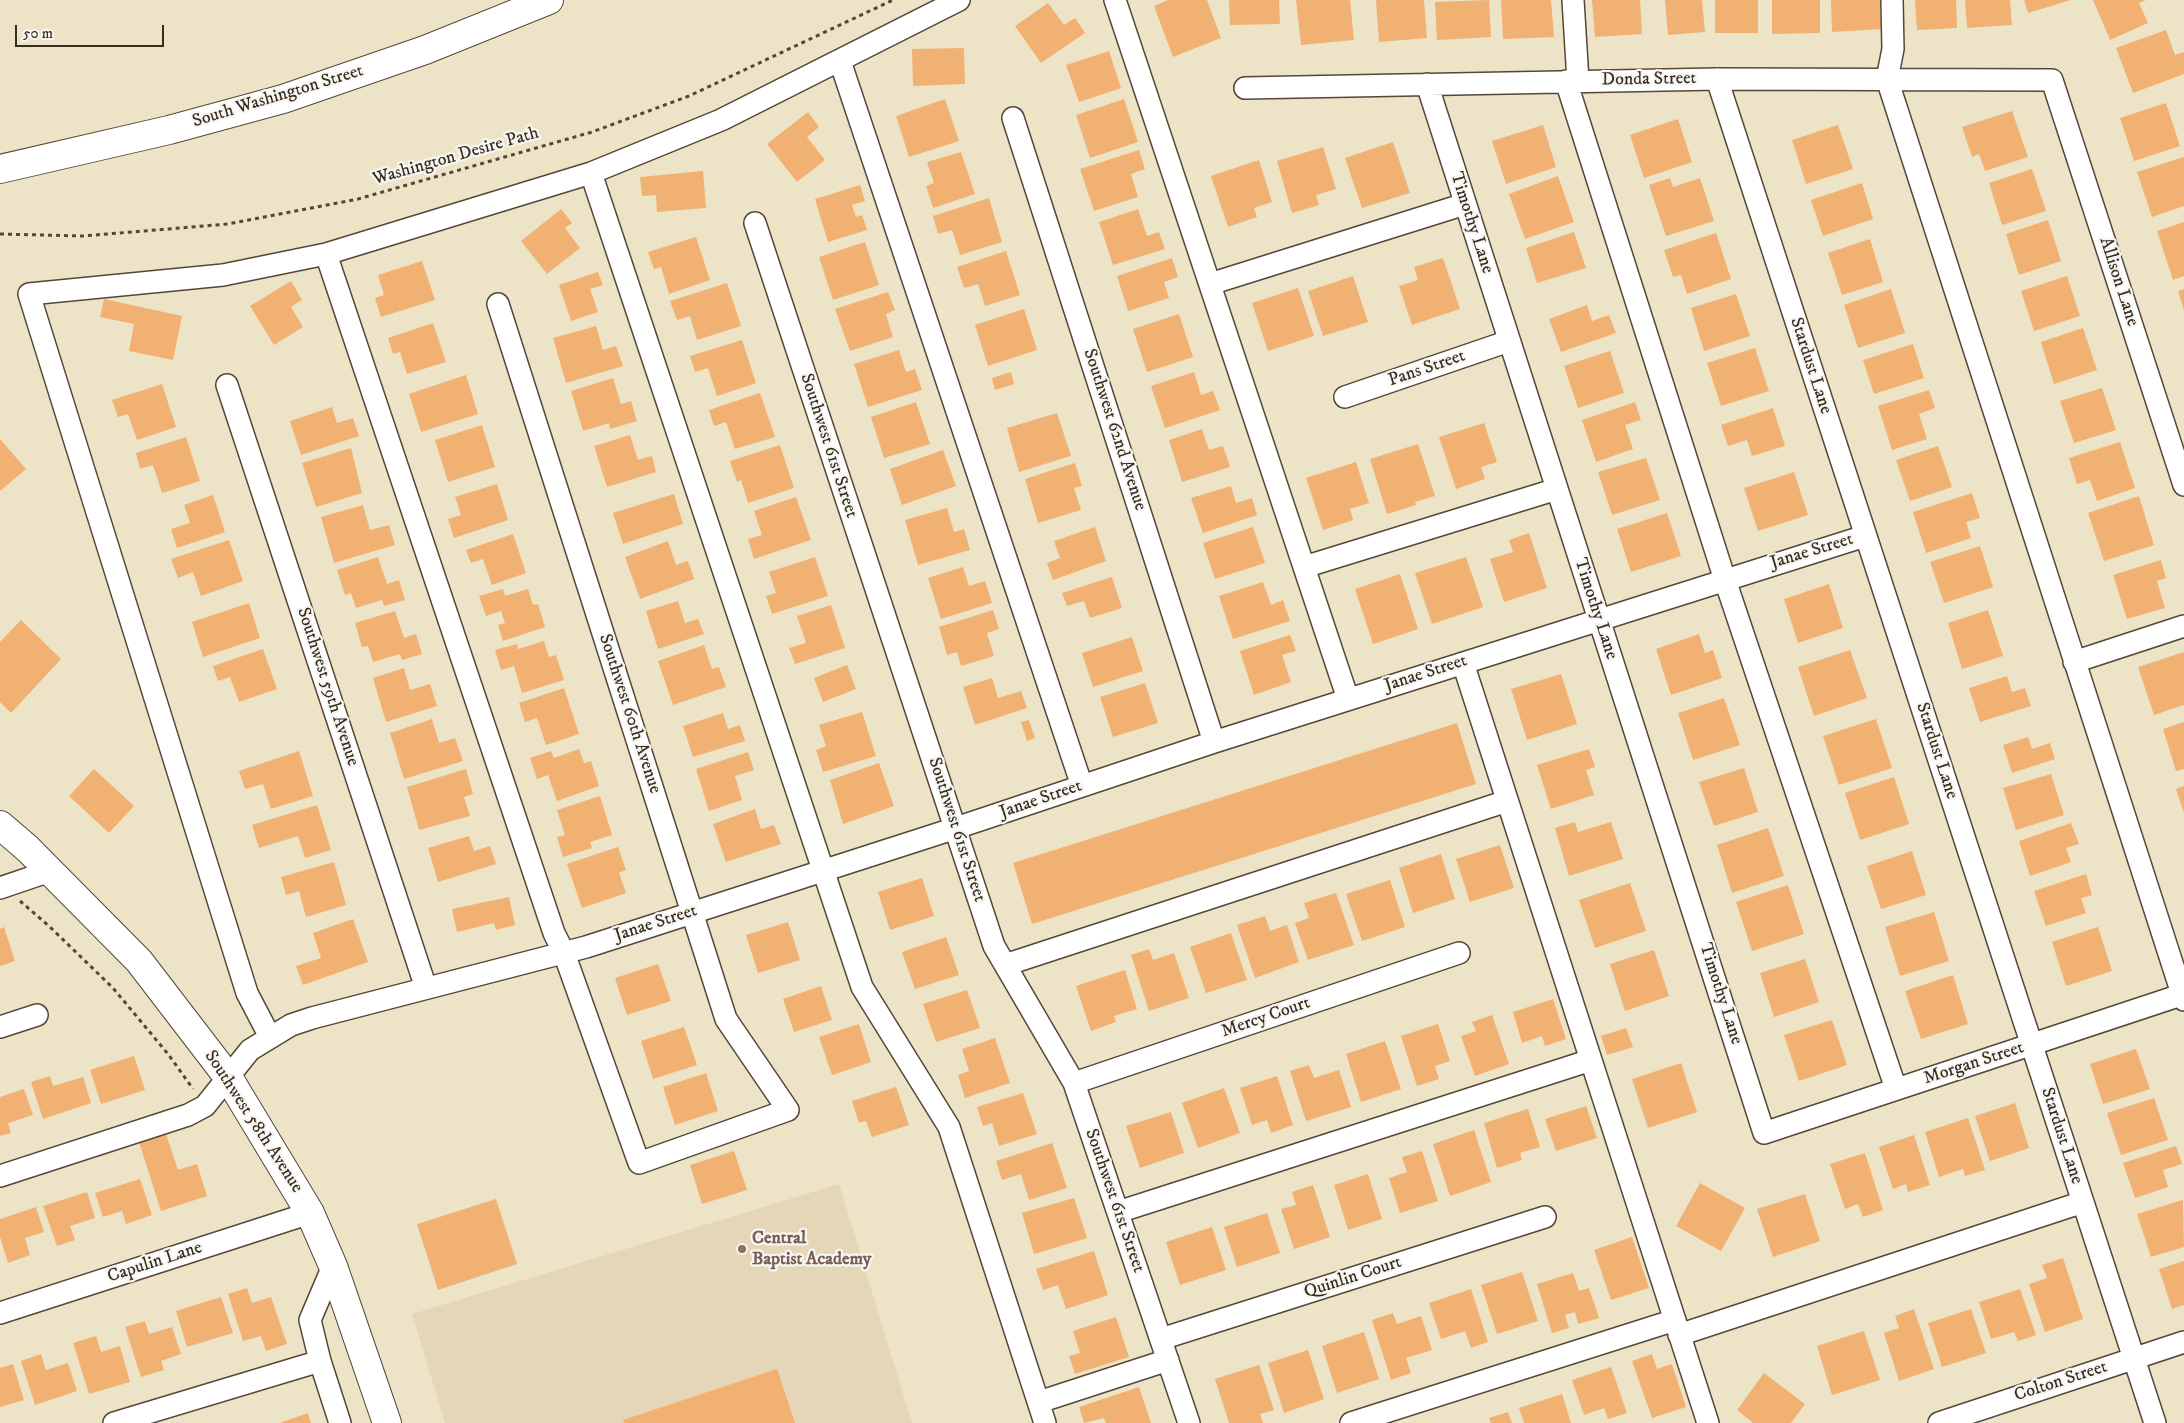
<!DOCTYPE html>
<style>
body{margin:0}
#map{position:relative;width:2184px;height:1423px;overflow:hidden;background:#ede4c8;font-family:"IM FELL DW Pica",serif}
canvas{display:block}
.scale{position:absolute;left:15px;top:25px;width:149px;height:22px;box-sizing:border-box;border:2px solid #3b2a1e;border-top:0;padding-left:6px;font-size:15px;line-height:18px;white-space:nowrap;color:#3b2a1e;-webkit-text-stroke:4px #f6f6f2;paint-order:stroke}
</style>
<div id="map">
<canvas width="2184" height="1423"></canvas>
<div class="scale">50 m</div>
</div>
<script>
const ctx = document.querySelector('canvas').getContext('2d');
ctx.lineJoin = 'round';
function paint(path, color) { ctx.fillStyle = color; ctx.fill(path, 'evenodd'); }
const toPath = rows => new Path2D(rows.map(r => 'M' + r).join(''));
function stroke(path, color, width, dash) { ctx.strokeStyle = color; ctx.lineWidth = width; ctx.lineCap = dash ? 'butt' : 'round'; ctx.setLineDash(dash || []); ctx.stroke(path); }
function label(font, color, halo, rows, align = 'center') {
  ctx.font = font + ' "IM FELL DW Pica",serif'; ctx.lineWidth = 4.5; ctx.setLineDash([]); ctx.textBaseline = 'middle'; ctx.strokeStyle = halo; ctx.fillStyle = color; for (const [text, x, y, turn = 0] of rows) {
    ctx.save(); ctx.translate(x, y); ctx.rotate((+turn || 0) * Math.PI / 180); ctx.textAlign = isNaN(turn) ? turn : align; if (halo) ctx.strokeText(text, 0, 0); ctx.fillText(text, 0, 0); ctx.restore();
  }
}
paint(toPath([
 [839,1184,912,1423,445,1423,412,1314]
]), '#e4d6b7');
paint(toPath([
 [1168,0,1207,0,1221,38,1173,57,1154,6],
 [1229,0,1279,0,1280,24,1230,25],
 [1296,0,1350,0,1354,40,1301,45],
 [1376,0,1424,0,1427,38,1379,42],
 [1489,0,1491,37,1437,40,1435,2],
 [1501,0,1551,0,1554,37,1503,39],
 [1592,0,1640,0,1642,34,1595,37],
 [1665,0,1702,0,1705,32,1668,35],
 [1715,0,1758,0,1758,33,1715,33],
 [1772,0,1820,0,1820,33,1772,34],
 [1831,0,1880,0,1881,29,1832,32],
 [1915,0,1956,0,1957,28,1917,30],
 [1965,0,2010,0,2012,25,1967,28],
 [2024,0,2071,0,2028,13],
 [2093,0,2146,0,2139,3,2148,23,2110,40],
 [1048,3,1064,25,1075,18,1085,33,1041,63,1015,26],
 [2166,30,2175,55,2184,52,2184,74,2133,93,2116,48],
 [964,48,965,84,913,86,912,49],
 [1109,51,1121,88,1079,102,1066,65],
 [945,99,959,141,909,157,896,116],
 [1124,99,1138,142,1090,158,1076,115],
 [2166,103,2180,146,2134,161,2120,118],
 [2012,111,2028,157,1985,171,1979,154,1972,157,1962,127],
 [808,112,819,127,807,137,825,160,797,182,767,144],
 [1678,119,1692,162,1644,178,1630,135],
 [1543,125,1556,167,1506,184,1492,141],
 [1838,125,1853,169,1806,184,1792,140],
 [1393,142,1410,193,1362,208,1345,158],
 [1323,147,1336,189,1316,195,1319,205,1292,213,1277,161],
 [1139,150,1145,169,1131,174,1138,197,1094,211,1080,169],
 [961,152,975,194,933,208,926,186,934,183,927,162],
 [2184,157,2184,206,2152,217,2137,172],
 [1259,160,1272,202,1254,208,1257,217,1228,227,1211,176],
 [2032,169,2046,211,2002,225,1989,183],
 [703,171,706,208,657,212,656,195,642,196,640,177],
 [1558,176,1574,222,1525,239,1509,194],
 [1670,178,1673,187,1700,178,1714,221,1666,236,1649,185],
 [1862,183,1873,219,1823,236,1811,200],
 [860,185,865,201,852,205,856,217,862,215,867,230,828,242,815,199],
 [989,198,1002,242,960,255,952,230,938,234,933,216],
 [561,209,572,223,565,228,580,248,547,274,521,241],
 [1138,209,1147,236,1159,232,1165,249,1113,265,1099,222],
 [2048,220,2061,261,2019,275,2006,234],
 [2184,222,2184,276,2173,280,2157,231],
 [1574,232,1586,268,1537,283,1526,248],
 [1716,233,1731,279,1687,294,1681,275,1673,277,1664,250],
 [696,237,710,280,669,294,661,267,654,269,648,252],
 [1870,239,1883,282,1842,295,1828,253],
 [865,242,879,285,833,300,819,257],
 [1006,251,1020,295,985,306,978,284,964,288,957,267],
 [1172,258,1178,277,1164,282,1169,298,1128,311,1117,276],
 [1443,258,1460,309,1412,325,1399,286,1418,280,1414,267],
 [422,261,435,300,381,317,375,298,384,295,378,275],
 [598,272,603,285,590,289,598,312,571,321,559,285],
 [1353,276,1368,322,1323,336,1308,291],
 [2067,276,2080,316,2034,331,2021,291],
 [291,281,302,300,291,307,303,327,274,345,250,306],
 [727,283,741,326,697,340,690,316,677,320,670,301],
 [1298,288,1314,336,1268,351,1252,303],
 [1891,289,1905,333,1858,348,1844,305],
 [2184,289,2184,310,2178,291],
 [888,292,895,310,886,314,893,337,850,351,835,309],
 [1736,294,1750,336,1704,351,1691,308],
 [104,299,182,316,173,360,129,351,134,324,100,317],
 [1587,305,1592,321,1609,315,1616,333,1561,352,1549,319],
 [1024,309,1037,350,988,366,975,325],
 [1179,314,1193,357,1147,372,1133,329],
 [433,323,446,362,407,374,400,352,393,354,388,338],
 [596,326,603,350,616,346,623,366,566,383,553,338],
 [2083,328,2097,370,2054,384,2041,342],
 [742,340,756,383,717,396,708,368,695,372,690,356],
 [1913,344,1924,378,1874,394,1863,360],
 [1755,348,1769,391,1721,406,1707,363],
 [899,350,906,372,915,369,922,390,868,407,854,364],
 [1610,351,1624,393,1578,408,1564,366],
 [1011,372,1014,384,995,390,992,378],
 [1194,372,1201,395,1213,391,1220,410,1165,428,1151,386],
 [466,375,478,414,421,432,409,394],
 [613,378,621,404,631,401,637,421,610,429,609,423,583,431,571,391],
 [162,384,176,427,137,440,128,414,118,417,112,400],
 [2102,388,2116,430,2074,443,2060,401],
 [1929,390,1935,408,1919,414,1927,439,1892,450,1878,406],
 [760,393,775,437,735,449,726,422,714,426,709,410],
 [916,402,930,444,884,458,871,417],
 [1635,402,1641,420,1625,425,1633,449,1596,462,1582,420],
 [332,407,337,423,353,418,359,436,301,455,290,421],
 [1773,408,1785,446,1752,456,1747,440,1728,446,1721,425],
 [1057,413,1071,456,1019,472,1007,428],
 [1484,423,1497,462,1481,467,1485,479,1456,489,1439,437],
 [482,425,495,467,448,482,435,440],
 [1202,429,1209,450,1223,446,1230,467,1182,482,1169,440],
 [630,435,638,460,652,456,656,472,607,487,594,446],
 [186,437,200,481,162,493,153,465,140,469,136,453],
 [0,439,26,469,0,491],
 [2120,442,2135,488,2097,501,2090,480,2077,484,2069,458],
 [1418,444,1435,496,1415,502,1416,505,1387,514,1370,459],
 [780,445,794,488,748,503,741,480,737,482,730,461],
 [1938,446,1952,487,1910,501,1896,460],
 [351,448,362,493,316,507,302,463],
 [943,450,956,486,902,505,890,469],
 [1646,458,1660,500,1612,515,1598,472],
 [1356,462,1369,503,1350,509,1353,520,1323,530,1306,478],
 [1075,463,1082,486,1074,488,1081,510,1038,523,1025,479],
 [1794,472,1808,515,1758,531,1744,488],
 [497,484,508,520,454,538,448,519,461,515,455,497],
 [1231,486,1236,503,1252,498,1257,515,1203,533,1191,498],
 [1972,493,1980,518,1966,522,1971,538,1926,553,1913,512],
 [674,494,683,524,623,544,613,513],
 [213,495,225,532,177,548,171,529,190,523,184,505],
 [2139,496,2154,545,2104,561,2088,513],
 [796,497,811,540,754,559,748,539,762,535,754,511],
 [363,505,370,530,389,525,395,545,334,563,321,517],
 [947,508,954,532,964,529,970,550,918,565,905,520],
 [1667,513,1681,556,1631,572,1617,529],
 [1095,527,1106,561,1053,580,1047,563,1060,558,1054,541],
 [1253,527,1265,563,1215,579,1203,543],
 [1529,533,1547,588,1504,602,1490,559,1513,552,1509,540],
 [513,534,526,573,492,585,483,559,471,563,466,550],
 [229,540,243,581,201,596,193,572,178,578,171,559],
 [668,541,676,565,688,561,694,579,640,599,625,557],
 [1980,546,1993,587,1944,603,1930,562],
 [378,557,387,584,399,580,405,600,384,606,382,600,356,608,351,593,345,595,337,570],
 [815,557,828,596,772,614,766,596,776,593,769,572],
 [1466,557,1483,607,1432,624,1415,573],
 [2161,560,2166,578,2157,581,2165,608,2127,619,2113,575],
 [963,567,969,586,985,581,992,603,941,619,928,578],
 [1400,574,1418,629,1373,644,1355,589],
 [1112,577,1122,608,1090,618,1084,601,1067,606,1062,593],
 [1263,582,1271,605,1283,600,1290,621,1233,639,1219,596],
 [1829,584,1843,628,1798,643,1784,599],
 [503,589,505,596,528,589,533,605,538,604,545,627,503,641,498,625,505,623,501,611,486,616,479,596],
 [678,601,685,623,698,619,704,634,658,649,646,611],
 [249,603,260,638,203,657,192,622],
 [831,605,845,648,795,664,789,648,806,643,797,616],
 [993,610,999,629,987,633,994,656,961,666,957,652,947,655,939,627],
 [1988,610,2003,656,1962,669,1948,623],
 [395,611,404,638,416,634,422,654,402,660,400,654,373,662,368,646,362,647,355,623],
 [21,620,61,659,11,713,0,702,0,642],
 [1699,634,1705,653,1713,650,1722,678,1671,695,1656,649],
 [1290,635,1296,651,1282,655,1291,682,1254,695,1240,651],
 [1132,637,1143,671,1093,687,1082,653],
 [544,641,549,657,556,655,564,680,522,693,514,666,501,670,495,650,517,644,518,649],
 [704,645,712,669,719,667,726,687,673,705,658,661],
 [263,649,277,689,239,702,230,677,218,681,213,666],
 [1850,650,1867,698,1814,716,1798,667],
 [2184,652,2184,705,2154,715,2138,667],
 [847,665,856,689,823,702,814,678],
 [404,668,410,690,430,684,437,706,386,722,373,678],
 [1561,674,1577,724,1527,740,1511,689],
 [2007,676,2012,692,2025,688,2031,706,1980,722,1969,688],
 [992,678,998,698,1021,691,1027,708,975,725,963,687],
 [1145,683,1158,723,1113,737,1100,697],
 [564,688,579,734,546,745,537,718,525,722,519,703],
 [1724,698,1740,745,1693,760,1678,713],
 [862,712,876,756,823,772,816,750,826,746,819,725],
 [723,713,728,729,740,725,745,741,693,757,683,726],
 [432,719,439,743,455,738,463,761,404,779,390,733],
 [1876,719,1892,768,1839,785,1823,736],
 [1029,720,1035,738,1027,741,1021,722],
 [2184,722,2184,769,2176,771,2163,729],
 [1457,723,1476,784,1032,924,1013,863],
 [2028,737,2032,749,2050,743,2055,759,2012,773,2003,745],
 [579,749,584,763,591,761,599,786,557,801,548,775,537,779,530,758,551,751,554,758],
 [1589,749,1595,767,1586,770,1594,795,1551,809,1537,765],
 [299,751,313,796,271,809,263,784,245,789,239,771],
 [748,752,754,770,735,776,742,800,709,811,696,769],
 [879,763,894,806,843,824,830,780],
 [1744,768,1758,812,1714,826,1699,782],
 [94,769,134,806,109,833,69,796],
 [466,769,473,794,464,797,470,816,419,830,407,787],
 [2051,774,2064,815,2016,830,2003,788],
 [1894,777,1909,824,1860,840,1845,793],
 [2184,786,2184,813,2176,789],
 [600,796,612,835,590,842,592,848,563,857,557,837,565,835,557,810],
 [317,805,331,850,305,858,298,836,259,848,252,825],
 [755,809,761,829,774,825,781,844,726,862,713,824],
 [1575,822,1578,832,1611,822,1623,859,1569,876,1555,828],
 [2071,823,2079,844,2066,848,2071,862,2030,876,2019,841],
 [1768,828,1784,876,1732,893,1717,845],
 [469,836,474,851,490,846,496,864,438,882,428,848],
 [1500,845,1514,888,1470,902,1456,859],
 [618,847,626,870,619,873,626,893,582,908,567,864],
 [1912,851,1926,895,1881,909,1867,866],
 [1441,854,1455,899,1413,913,1399,868],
 [334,862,346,905,306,917,299,891,286,895,281,877],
 [2086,874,2092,895,2081,898,2086,913,2046,926,2034,891],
 [922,878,934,916,890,930,878,892],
 [1390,880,1405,927,1362,941,1346,894],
 [1630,883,1646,931,1595,948,1579,900],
 [1788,885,1804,934,1752,951,1736,902],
 [1336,893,1354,945,1308,960,1295,923,1309,918,1304,903],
 [509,897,515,925,496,930,494,923,457,932,452,909],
 [1934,912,1949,961,1900,976,1885,927],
 [1265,916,1270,931,1287,925,1299,962,1255,978,1237,925],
 [353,919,368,962,303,985,296,966,321,958,313,933],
 [788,922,800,960,758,973,746,935],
 [4,927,15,961,0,966,0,929],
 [2098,927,2112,971,2066,986,2052,942],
 [1231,933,1247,980,1206,993,1190,947],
 [946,937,959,975,915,989,902,952],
 [1149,949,1153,960,1174,953,1189,998,1149,1011,1131,955],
 [1654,950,1669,996,1625,1011,1610,964],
 [1805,959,1819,1002,1774,1017,1760,973],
 [658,964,671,1001,627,1015,615,978],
 [1125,970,1137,1009,1114,1016,1116,1022,1091,1031,1076,986],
 [1953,975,1968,1024,1921,1039,1905,991],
 [821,986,832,1020,794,1032,783,999],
 [967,990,980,1028,936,1042,923,1004],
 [1553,999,1566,1039,1545,1046,1542,1036,1522,1043,1513,1012],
 [1492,1015,1509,1064,1475,1076,1461,1036,1476,1031,1472,1022],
 [1832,1020,1847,1065,1799,1081,1784,1035],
 [859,1024,871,1062,832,1075,819,1037],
 [1438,1024,1450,1061,1435,1066,1439,1079,1417,1086,1401,1036],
 [684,1027,697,1065,653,1079,641,1041],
 [1626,1028,1633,1047,1607,1055,1601,1036],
 [995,1038,1010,1083,965,1098,958,1075,969,1071,962,1049],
 [1385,1041,1401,1089,1361,1102,1346,1054],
 [2136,1049,2150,1089,2103,1104,2090,1064],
 [134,1056,145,1090,101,1104,90,1070],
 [1681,1063,1697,1112,1648,1128,1632,1079],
 [1309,1065,1314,1078,1339,1070,1351,1107,1306,1121,1290,1071],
 [706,1073,718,1111,675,1125,663,1087],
 [50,1076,53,1086,83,1077,91,1103,43,1119,31,1082],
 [1277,1076,1293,1125,1271,1133,1267,1120,1252,1125,1240,1088],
 [896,1087,909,1125,872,1137,866,1121,859,1123,852,1101],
 [1224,1088,1240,1133,1198,1148,1182,1103],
 [24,1089,33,1115,8,1123,11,1133,0,1136,0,1097],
 [1023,1093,1037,1134,999,1146,992,1123,983,1126,977,1107],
 [2154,1098,2168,1140,2121,1155,2107,1113],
 [2015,1103,2029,1148,1990,1161,1975,1116],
 [1586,1106,1597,1138,1556,1151,1545,1119],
 [1528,1109,1540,1147,1520,1153,1522,1160,1497,1168,1484,1123],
 [1171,1112,1184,1153,1140,1168,1126,1126],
 [1968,1118,1985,1170,1965,1176,1963,1169,1939,1177,1925,1132],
 [1474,1130,1491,1182,1450,1196,1433,1144],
 [166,1134,178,1170,197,1164,207,1196,161,1211,139,1142],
 [1914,1135,1930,1185,1908,1192,1906,1184,1893,1189,1879,1147],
 [1052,1143,1067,1188,1029,1200,1021,1174,1002,1180,996,1161],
 [2176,1146,2182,1164,2163,1170,2168,1187,2135,1198,2123,1163],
 [734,1151,747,1190,702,1204,690,1165],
 [1422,1151,1438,1201,1400,1213,1389,1178,1407,1172,1402,1157],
 [1865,1153,1883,1210,1863,1217,1858,1204,1845,1209,1830,1164],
 [1368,1174,1382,1219,1348,1230,1334,1185],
 [140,1179,152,1215,126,1224,122,1211,103,1217,95,1193],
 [1700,1183,1745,1208,1721,1251,1676,1226],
 [1313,1185,1330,1237,1294,1249,1281,1209,1296,1205,1292,1192],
 [87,1192,95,1218,70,1226,75,1240,57,1246,43,1206],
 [1805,1194,1820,1241,1773,1257,1757,1209],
 [1074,1198,1087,1238,1034,1254,1022,1213],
 [496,1199,517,1264,438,1290,417,1224],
 [2183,1200,2184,1247,2151,1257,2137,1214],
 [36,1207,44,1232,25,1238,30,1255,8,1263,0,1237,0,1219],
 [1267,1213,1280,1253,1237,1267,1224,1227],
 [1212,1227,1226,1270,1180,1285,1166,1242],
 [1632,1237,1649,1288,1611,1300,1594,1250],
 [1094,1251,1108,1295,1066,1309,1058,1285,1043,1290,1036,1269],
 [2063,1258,2083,1319,2045,1332,2029,1284,2047,1278,2042,1265],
 [2184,1261,2184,1305,2172,1309,2159,1269],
 [1522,1272,1538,1321,1497,1334,1481,1285],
 [1573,1273,1579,1291,1589,1288,1599,1318,1578,1324,1575,1312,1565,1315,1569,1328,1552,1333,1537,1284],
 [247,1288,252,1303,271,1297,287,1344,266,1351,261,1336,243,1341,228,1294],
 [1471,1289,1488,1342,1471,1348,1465,1331,1441,1339,1429,1303],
 [2020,1289,2036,1335,2018,1341,2014,1332,1991,1339,1979,1302],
 [221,1297,233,1333,187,1347,176,1311],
 [1914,1309,1934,1369,1899,1381,1884,1333,1899,1328,1895,1316],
 [1971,1309,1986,1353,1942,1367,1928,1323],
 [1393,1313,1397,1324,1421,1316,1432,1350,1406,1358,1411,1373,1391,1380,1372,1320],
 [1116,1317,1129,1357,1075,1374,1069,1356,1080,1353,1073,1331],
 [145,1321,149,1334,172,1327,181,1354,161,1361,164,1370,141,1377,125,1327],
 [1864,1331,1880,1380,1832,1395,1817,1346],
 [1364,1332,1379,1379,1337,1393,1322,1346],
 [96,1336,101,1352,120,1346,130,1382,89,1394,73,1343],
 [1308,1350,1324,1399,1284,1413,1268,1363],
 [41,1354,46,1370,68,1363,77,1391,35,1405,21,1361],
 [1652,1354,1657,1369,1672,1364,1686,1407,1652,1418,1632,1361],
 [13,1364,24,1400,0,1407,0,1368],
 [1259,1365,1274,1410,1260,1414,1263,1423,1229,1423,1215,1379],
 [1611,1367,1627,1413,1608,1419,1604,1408,1584,1415,1572,1380],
 [777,1369,795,1423,624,1423,623,1420],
 [1764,1373,1805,1404,1791,1423,1753,1423,1737,1410],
 [1139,1387,1151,1423,1106,1423,1104,1418,1084,1423,1079,1407],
 [1562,1394,1571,1423,1524,1423,1519,1408],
 [1508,1412,1512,1423,1491,1423,1489,1418],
 [308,1413,311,1423,280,1423]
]), '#f0b173');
const minor = toPath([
 [1115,0,1348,699],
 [1573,0,1578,81],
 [1892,0,1893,49,1887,79,2184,1000],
 [840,61,1082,786],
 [1717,79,2155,1423],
 [1566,81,1725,580,1896,1089],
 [1427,84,1764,1133,2184,994],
 [1245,88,1717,79,2052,80,2184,485],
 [1013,118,1214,742],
 [591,173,862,987,949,1127,1045,1423],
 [755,223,994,946,1074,1083,1189,1423],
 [326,254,554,933,564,953,639,1163,788,1110,726,1019,498,304],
 [1210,284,1465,204],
 [227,385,426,988],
 [1345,397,1509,341],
 [1304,567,1557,489],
 [2074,662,2184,626],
 [1463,663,1708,1423],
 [0,888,50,871],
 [1005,965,1507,801],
 [0,1027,37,1015],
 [270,1037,247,993,29,294,223,275,326,254,591,173,721,120,959,0],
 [1074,1083,1459,953],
 [0,1176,188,1115,205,1106,250,1050,291,1025,312,1018,586,947,956,828,1214,742,1865,536],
 [1118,1212,1591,1060],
 [333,1266,310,1320,320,1361,340,1423],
 [0,1313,310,1213],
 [1679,1335,2083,1202],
 [1161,1339,1545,1217],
 [1039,1402,1168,1360],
 [114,1423,320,1361],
 [1351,1423,1675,1320],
 [1939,1423,2184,1342]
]);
const major = toPath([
 [0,169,169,130,283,99,425,50,549,0],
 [0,825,28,849,139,961,228,1077,310,1213,333,1266,387,1423]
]);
stroke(minor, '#564638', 24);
stroke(major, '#564638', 30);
stroke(toPath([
 [0,234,83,236,228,224,358,199,592,132,689,96,893,0],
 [20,901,50,927,113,988,168,1054,193,1089]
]), '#564638', 3, [4, 4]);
stroke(minor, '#fff', 21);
stroke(major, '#fff', 28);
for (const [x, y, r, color] of [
 [742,1249,5,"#8d6e63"]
]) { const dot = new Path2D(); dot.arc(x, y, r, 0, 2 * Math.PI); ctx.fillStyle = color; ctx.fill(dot); stroke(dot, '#f6f6f2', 2); }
label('18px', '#3b2a1e', '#f6f6f2', [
 ["Donda Street",1649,80,-1],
 ["South Washington Street",278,97,-17],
 ["Washington Desire Path",456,157,-16],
 ["Timothy Lane",1471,223,72],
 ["Allison Lane",2118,282,72],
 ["Stardust Lane",1810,366,72],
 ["Pans Street",1427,369,-19],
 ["Southwest 62nd Avenue",1114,430,72],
 ["Southwest 61st Street",828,446,72],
 ["Janae Street",1812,552,-17],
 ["Timothy Lane",1595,609,72],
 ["Janae Street",1426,674,-18],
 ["Southwest 59th Avenue",327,687,72],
 ["Southwest 60th Avenue",629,714,72],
 ["Stardust Lane",1936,751,72],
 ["Janae Street",1041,800,-19],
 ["Southwest 61st Street",956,830,72],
 ["Janae Street",656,924,-18],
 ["Timothy Lane",1720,994,72],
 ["Mercy Court",1266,1018,-19],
 ["Morgan Street",1974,1064,-18],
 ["Southwest 58th Avenue",253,1122,57],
 ["Stardust Lane",2061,1136,72],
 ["Southwest 61st Street",1114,1201,71],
 ["Capulin Lane",155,1263,-18],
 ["Quinlin Court",1353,1278,-18],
 ["Colton Street",2061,1382,-18]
]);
label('bold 18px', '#785e54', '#f6f6f2', [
 ["Central",752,1239],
 ["Baptist Academy",752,1260]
], 'left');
</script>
